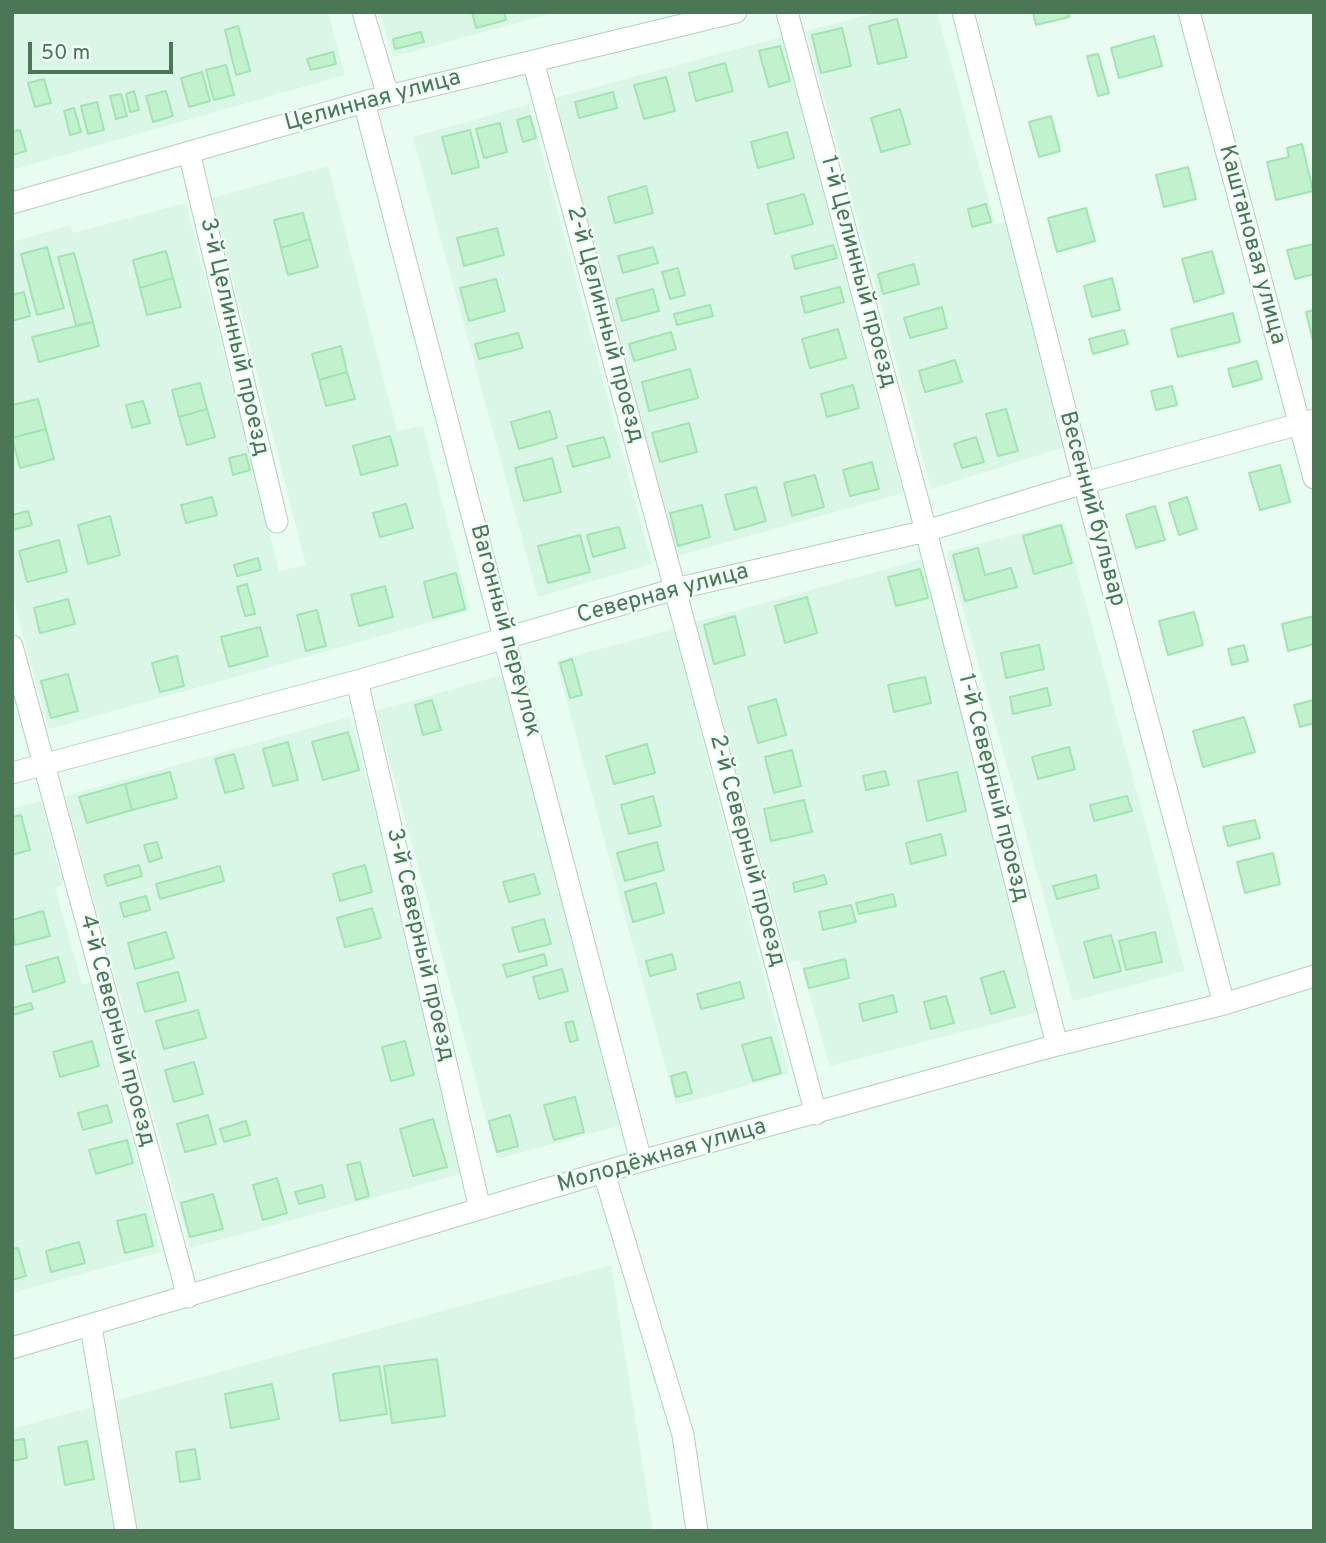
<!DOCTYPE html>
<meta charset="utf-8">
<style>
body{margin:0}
#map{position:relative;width:1326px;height:1543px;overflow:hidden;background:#e9fcf2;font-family:Overpass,sans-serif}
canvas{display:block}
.frame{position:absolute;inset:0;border:14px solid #4c7756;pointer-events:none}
.scale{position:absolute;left:28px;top:42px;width:145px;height:32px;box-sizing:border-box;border:4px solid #4c7756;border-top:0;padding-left:9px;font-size:21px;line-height:24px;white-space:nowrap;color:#4c7756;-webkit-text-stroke:5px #effff7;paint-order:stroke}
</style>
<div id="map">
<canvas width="1326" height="1543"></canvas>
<div class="frame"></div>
<div class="scale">50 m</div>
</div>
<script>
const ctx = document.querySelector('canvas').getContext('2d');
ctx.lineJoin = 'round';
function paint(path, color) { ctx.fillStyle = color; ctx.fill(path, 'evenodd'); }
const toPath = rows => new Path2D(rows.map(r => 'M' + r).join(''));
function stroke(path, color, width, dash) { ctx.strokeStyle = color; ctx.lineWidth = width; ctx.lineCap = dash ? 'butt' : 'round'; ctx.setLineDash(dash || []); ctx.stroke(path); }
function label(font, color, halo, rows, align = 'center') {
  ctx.font = font + ' Overpass,sans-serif'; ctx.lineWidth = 5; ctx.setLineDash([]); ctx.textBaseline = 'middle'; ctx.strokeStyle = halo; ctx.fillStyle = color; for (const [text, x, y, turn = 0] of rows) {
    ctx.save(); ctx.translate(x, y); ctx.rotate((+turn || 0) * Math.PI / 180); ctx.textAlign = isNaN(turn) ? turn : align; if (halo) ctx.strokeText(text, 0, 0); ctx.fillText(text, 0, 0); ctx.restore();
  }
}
paint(toPath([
 [12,12,328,12,345,75,12,170],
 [380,12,557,12,393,57],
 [879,12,937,12,995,224,1008,221,1068,446,931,489,806,31],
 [782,37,903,493,677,556,548,100],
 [529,104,652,564,538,597,413,137],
 [328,166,397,431,423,426,470,611,49,729,12,595,12,242,70,225,73,233,186,203,279,571,306,565,212,198],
 [1064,522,1185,971,1073,1001,947,552],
 [923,559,1047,1010,830,1066,799,960,789,962,695,622],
 [674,629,789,1074,676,1105,556,661],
 [502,675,622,1125,497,1159,376,711],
 [350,717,471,1171,190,1248,65,796],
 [41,801,63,885,55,888,82,984,92,983,161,1252,12,1293,12,809],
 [611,1265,653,1531,12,1531,12,1429]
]), '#daf6e6');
const building = toPath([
 [472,12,504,12,506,20,476,28,472,12],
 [1033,12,1068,12,1069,17,1036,25,1033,12],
 [897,19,907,57,878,64,869,26,897,19],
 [238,26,250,71,236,75,225,30,238,26],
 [842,28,851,66,821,73,812,35,842,28],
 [421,32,424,42,395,49,393,39,421,32],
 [1154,36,1162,66,1119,78,1111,48,1154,36],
 [780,46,790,81,769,87,759,51,780,46],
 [333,52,336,64,311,70,307,59,333,52],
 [1098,54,1109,93,1098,96,1087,56,1098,54],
 [725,63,733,91,696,101,689,73,725,63],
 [226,65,234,95,214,100,206,70,226,65],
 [202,72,210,101,189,107,181,78,202,72],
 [666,77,675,111,644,119,634,85,666,77],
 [44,79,51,103,35,107,28,83,44,79],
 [134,91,139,110,130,112,126,94,134,91],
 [166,91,173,116,153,122,146,96,166,91],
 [613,92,617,108,579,118,575,102,613,92],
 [121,94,127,116,116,119,110,96,121,94],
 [97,102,104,130,88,134,81,106,97,102],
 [74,108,81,132,70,135,64,111,74,108],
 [900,109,910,144,881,152,871,118,900,109],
 [530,116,536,138,523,142,517,120,530,116],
 [1051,116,1060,151,1039,157,1029,122,1051,116],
 [500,123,507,152,484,158,476,129,500,123],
 [20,130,26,151,12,155,12,132,20,130],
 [470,130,479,167,452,174,442,137,470,130],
 [787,132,794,158,758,168,751,142,787,132],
 [1302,144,1313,191,1276,200,1267,162,1289,157,1287,148,1302,144],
 [1188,167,1196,199,1164,207,1156,175,1188,167],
 [646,186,653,213,615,223,608,197,646,186],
 [804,194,813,224,775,234,767,204,804,194],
 [986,204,991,222,972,227,968,209,986,204],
 [1086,208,1095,241,1057,252,1048,218,1086,208],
 [303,213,310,239,281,248,274,220,303,213],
 [497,228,504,255,464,266,457,238,497,228],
 [310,239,318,267,288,275,281,248,310,239],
 [1314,244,1314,274,1295,279,1287,250,1314,244],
 [833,245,837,258,795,269,792,256,833,245],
 [47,247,64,308,37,315,21,254,47,247],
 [653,247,658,263,623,273,618,256,653,247],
 [166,251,173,278,140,288,133,260,166,251],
 [1212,251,1224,293,1194,302,1182,259,1212,251],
 [74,253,93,322,76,325,58,257,74,253],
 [914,264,919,284,883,294,878,274,914,264],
 [678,268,685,295,670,299,662,272,678,268],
 [173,278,181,307,147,315,140,288,173,278],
 [1112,278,1120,310,1092,317,1084,286,1112,278],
 [496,279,505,311,469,321,460,288,496,279],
 [840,287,844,302,805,313,801,297,840,287],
 [653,289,659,311,622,321,616,299,653,289],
 [24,292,30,316,12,321,12,295,24,292],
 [710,305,713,316,677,325,674,314,710,305],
 [942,307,947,328,910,338,904,318,942,307],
 [1314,310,1314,345,1306,312,1314,310],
 [1233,313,1240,342,1178,357,1171,329,1233,313],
 [93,322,99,346,39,362,32,337,93,322],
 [838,329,846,358,810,368,802,339,838,329],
 [1124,330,1128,344,1093,354,1089,339,1124,330],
 [671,332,676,349,634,361,629,344,671,332],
 [518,333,523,348,479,359,475,344,518,333],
 [341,346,347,372,319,380,312,354,341,346],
 [955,360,962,382,925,392,919,371,955,360],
 [1257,361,1262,379,1233,387,1228,369,1257,361],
 [690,369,698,398,649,411,642,382,690,369],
 [347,372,355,399,326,406,319,380,347,372],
 [200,383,207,409,179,417,172,390,200,383],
 [853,385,859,408,827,417,821,394,853,385],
 [1172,386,1177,405,1156,410,1151,391,1172,386],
 [38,399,46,429,12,438,12,405,38,399],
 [143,401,150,423,132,428,126,405,143,401],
 [207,409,215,437,187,445,179,417,207,409],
 [1006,409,1018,451,998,456,986,414,1006,409],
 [550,411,557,438,519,449,511,422,550,411],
 [689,423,697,452,660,462,652,433,689,423],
 [46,429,54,459,20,468,12,438,46,429],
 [390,436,398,465,361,475,353,446,390,436],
 [604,437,610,457,573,467,567,446,604,437],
 [976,437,984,462,962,468,954,444,976,437],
 [246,454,250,470,233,475,229,458,246,454],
 [552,458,561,492,524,501,515,468,552,458],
 [872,462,879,489,850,496,843,470,872,462],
 [1280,465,1290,502,1260,510,1249,473,1280,465],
 [815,475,824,507,792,516,784,483,815,475],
 [756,487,766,521,735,530,725,495,756,487],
 [212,497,217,515,186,523,181,505,212,497],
 [1187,497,1197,529,1179,535,1169,503,1187,497],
 [406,504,413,528,380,537,373,513,406,504],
 [702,505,710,537,678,546,670,513,702,505],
 [1155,506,1165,540,1136,548,1126,515,1155,506],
 [28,511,32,525,12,530,12,515,28,511],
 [110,516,120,555,88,564,78,525,110,516],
 [1061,525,1072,563,1034,574,1023,536,1061,525],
 [619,527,625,548,593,557,587,535,619,527],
 [580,535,590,572,548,583,538,546,580,535],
 [59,540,67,572,27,582,19,551,59,540],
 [978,548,985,575,1011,568,1017,587,965,601,953,555,978,548],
 [258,558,261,570,237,576,234,565,258,558],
 [920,569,928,598,896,606,888,577,920,569],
 [456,573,465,609,433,618,424,582,456,573],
 [247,584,255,614,245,616,237,587,247,584],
 [385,586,393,617,359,626,351,595,385,586],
 [807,597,817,633,785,643,775,606,807,597],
 [68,599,75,624,40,633,34,608,68,599],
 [317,610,326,646,306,651,297,615,317,610],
 [1194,612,1203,645,1168,655,1159,621,1194,612],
 [735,616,745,655,714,664,704,625,735,616],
 [1314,616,1314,644,1288,651,1282,624,1314,616],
 [260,627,268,656,229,667,221,637,260,627],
 [1039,645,1044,669,1006,678,1001,653,1039,645],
 [1244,645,1248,661,1232,665,1228,649,1244,645],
 [177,656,184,686,160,692,152,663,177,656],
 [572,659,582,695,570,698,560,663,572,659],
 [68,674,78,711,51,718,41,681,68,674],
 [925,677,931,703,894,712,888,685,925,677],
 [1047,688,1051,705,1013,714,1010,697,1047,688],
 [776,699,786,735,758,743,748,707,776,699],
 [432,700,441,730,423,735,415,705,432,700],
 [1314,700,1314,723,1300,727,1294,705,1314,700],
 [1244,717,1255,752,1203,767,1193,731,1244,717],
 [348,732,359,770,323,780,312,742,348,732],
 [288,742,298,780,273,786,263,749,288,742],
 [647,744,655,773,614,784,606,756,647,744],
 [1069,747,1075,769,1038,779,1032,757,1069,747],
 [792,750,801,786,774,793,765,757,792,750],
 [234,754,244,788,225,793,215,759,234,754],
 [885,771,889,785,866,790,863,776,885,771],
 [170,772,177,798,132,810,125,784,170,772],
 [957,772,966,811,927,821,918,781,957,772],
 [125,784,132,810,87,823,79,797,125,784],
 [653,796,661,826,629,834,621,805,653,796],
 [1127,796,1132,811,1094,821,1090,805,1127,796],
 [804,800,812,832,771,841,764,809,804,800],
 [21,815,30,850,12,855,12,817,21,815],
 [1255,820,1260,838,1228,846,1223,827,1255,820],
 [941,834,946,855,911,864,906,843,941,834],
 [157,842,162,858,149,862,144,845,157,842],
 [657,842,664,870,625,881,617,853,657,842],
 [1273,853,1280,884,1245,893,1237,862,1273,853],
 [139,865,142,876,107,886,104,875,139,865],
 [365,865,372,892,340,901,333,874,365,865],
 [220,866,224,881,160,899,156,884,220,866],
 [534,874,540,894,509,902,503,882,534,874],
 [824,875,827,884,795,892,793,883,824,875],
 [1096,875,1099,888,1057,899,1053,886,1096,875],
 [656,883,664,913,633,922,625,892,656,883],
 [893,894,896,906,859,914,856,903,893,894],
 [146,896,150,910,124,917,120,903,146,896],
 [851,905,856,922,823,930,819,912,851,905],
 [372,908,381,938,345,947,337,918,372,908],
 [43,911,50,936,15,945,12,920,43,911],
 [544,919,551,944,519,952,512,928,544,919],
 [166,932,174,958,135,969,128,943,166,932],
 [1155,932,1162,962,1126,970,1119,941,1155,932],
 [1111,935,1121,971,1094,978,1084,942,1111,935],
 [544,954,547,965,507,977,503,965,544,954],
 [672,954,676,969,650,976,646,961,672,954],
 [58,957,65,982,33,992,26,966,58,957],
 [845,959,849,978,809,988,804,969,845,959],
 [562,969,568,991,539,999,533,977,562,969],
 [1004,971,1015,1007,991,1014,981,978,1004,971],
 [178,972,186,1001,145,1012,137,983,178,972],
 [740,982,744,998,701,1009,697,994,740,982],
 [893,995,897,1012,863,1021,859,1004,893,995],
 [946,996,954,1023,931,1029,924,1002,946,996],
 [31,1003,33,1009,13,1015,12,1008,31,1003],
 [198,1010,206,1038,164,1049,156,1021,198,1010],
 [573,1021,578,1040,570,1042,565,1023,573,1021],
 [771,1037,781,1073,753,1081,742,1045,771,1037],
 [92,1041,99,1066,60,1077,53,1052,92,1041],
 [405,1041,414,1075,391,1081,382,1047,405,1041],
 [194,1062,203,1094,174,1102,165,1070,194,1062],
 [686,1072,692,1093,676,1097,671,1076,686,1072],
 [575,1097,584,1132,554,1140,544,1105,575,1097],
 [107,1105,112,1122,83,1130,78,1113,107,1105],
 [208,1115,216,1144,185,1152,177,1124,208,1115],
 [510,1115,518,1146,497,1152,489,1121,510,1115],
 [433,1119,447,1167,413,1176,400,1129,433,1119],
 [246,1121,250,1135,224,1142,220,1129,246,1121],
 [127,1140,133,1163,96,1174,89,1150,127,1140],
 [360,1162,369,1196,356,1200,347,1165,360,1162],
 [277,1178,287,1213,263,1220,253,1185,277,1178],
 [322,1185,325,1197,299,1204,295,1192,322,1185],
 [213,1194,223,1229,190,1237,181,1203,213,1194],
 [145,1214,153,1246,125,1253,117,1221,145,1214],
 [79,1242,85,1263,51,1272,46,1251,79,1242],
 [18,1248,26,1276,12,1280,12,1249,18,1248],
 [437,1359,445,1416,392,1423,384,1366,437,1359],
 [379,1366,387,1414,340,1421,333,1374,379,1366],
 [272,1384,279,1419,231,1428,225,1394,272,1384],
 [24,1439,27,1458,12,1461,12,1441,24,1439],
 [87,1441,94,1479,65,1485,58,1447,87,1441],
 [195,1449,200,1479,180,1482,176,1452,195,1449]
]);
paint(building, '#c1f2cd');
stroke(building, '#a1e4b2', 2);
const street = toPath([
 [363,12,388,96],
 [787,12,926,531,1057,1045],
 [963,12,1084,483,1224,1004],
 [1189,12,1314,478],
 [533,61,816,1114],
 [364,102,641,1161],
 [189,152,277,522],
 [12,203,364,102,736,12],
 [12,646,188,1297],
 [357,681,480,1209],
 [12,773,357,681,675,589,926,531,1084,483,1314,420],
 [604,1173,683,1435,697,1531],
 [91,1327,126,1531],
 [12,1348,641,1161,1057,1045,1224,1004,1314,976]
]);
stroke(street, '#b1d1bb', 23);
stroke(street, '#fff', 21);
label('23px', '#4c7756', '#effff7', [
 ["Целинная улица",373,102,-15],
 ["Каштановая улица",1251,245,75],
 ["1-й Целинный проезд",857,272,75],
 ["2-й Целинный проезд",604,325,75],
 ["3-й Целинный проезд",233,337,77],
 ["Весенний бульвар",1091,509,75],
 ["Северная улица",663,595,-15],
 ["Вагонный переулок",504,631,75],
 ["1-й Северный проезд",992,788,76],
 ["2-й Северный проезд",746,851,75],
 ["3-й Северный проезд",419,945,77],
 ["4-й Северный проезд",116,1031,75],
 ["Молодёжная улица",662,1157,-16]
]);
</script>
